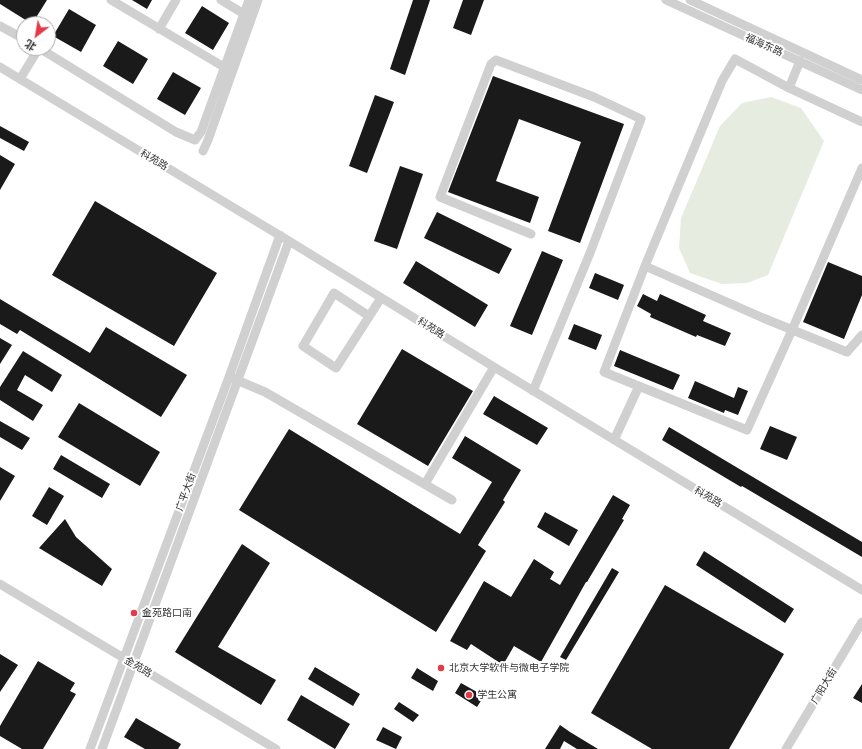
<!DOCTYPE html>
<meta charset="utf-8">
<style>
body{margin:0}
#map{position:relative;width:862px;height:749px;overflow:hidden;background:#fff;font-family:"Public Sans","Noto Sans SC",sans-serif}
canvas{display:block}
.north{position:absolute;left:16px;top:16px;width:40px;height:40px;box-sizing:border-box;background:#fff;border:1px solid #adadad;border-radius:50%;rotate:211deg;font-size:11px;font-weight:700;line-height:16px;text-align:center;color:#333}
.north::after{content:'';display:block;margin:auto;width:14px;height:18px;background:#e63946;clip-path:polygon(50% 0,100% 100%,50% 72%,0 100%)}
</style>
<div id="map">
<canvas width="862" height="749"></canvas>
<div class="north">北</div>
</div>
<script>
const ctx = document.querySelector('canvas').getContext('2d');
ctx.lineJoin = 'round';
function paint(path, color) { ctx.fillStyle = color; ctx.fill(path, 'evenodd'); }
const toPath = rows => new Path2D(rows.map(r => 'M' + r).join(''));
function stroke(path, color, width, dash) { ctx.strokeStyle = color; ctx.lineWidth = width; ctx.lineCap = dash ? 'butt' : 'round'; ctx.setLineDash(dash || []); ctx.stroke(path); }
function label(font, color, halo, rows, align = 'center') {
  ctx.font = font + ' "Public Sans","Noto Sans SC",sans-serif'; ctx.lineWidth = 4; ctx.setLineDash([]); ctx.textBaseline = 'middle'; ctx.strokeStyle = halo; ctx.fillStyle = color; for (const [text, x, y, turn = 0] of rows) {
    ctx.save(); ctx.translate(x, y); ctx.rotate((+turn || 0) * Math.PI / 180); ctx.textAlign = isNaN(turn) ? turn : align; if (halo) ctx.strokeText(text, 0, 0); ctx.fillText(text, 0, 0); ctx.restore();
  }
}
paint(toPath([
 [771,97,801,108,824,141,768,275,747,283,722,284,690,273,679,248,681,218,720,126,742,103]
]), '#e6ecdf');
paint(toPath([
 [0,0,47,0,32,24,0,4],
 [132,0,152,0,147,9],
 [413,0,430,0,405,75,390,69],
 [463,0,484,0,471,35,453,28],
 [202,6,229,23,213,50,185,33],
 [69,9,96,25,81,52,53,36],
 [118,41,148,59,133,84,103,66],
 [173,72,201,88,185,115,157,99],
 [493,76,624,124,580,243,548,231,581,142,519,119,496,181,539,197,530,223,448,192],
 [375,95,394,102,367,173,349,166],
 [0,126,29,142,24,151,0,138],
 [0,155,15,164,0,190],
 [400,166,423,174,397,249,374,241],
 [95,201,217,273,174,346,52,275],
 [437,212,512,249,499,274,424,238],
 [542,251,563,260,532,335,510,326],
 [416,261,488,305,475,327,403,283],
 [828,262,862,276,862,295,844,339,803,322],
 [595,273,624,285,618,300,589,288],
 [643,294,657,301,660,294,706,315,703,321,731,333,725,346,697,335,696,337,650,317,651,314,637,306],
 [0,299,90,353,106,327,187,375,161,417,20,330,17,334,0,324],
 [574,324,602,335,596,350,568,339],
 [0,338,12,345,0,364],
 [402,349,473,391,428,466,357,424],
 [620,350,680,375,673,390,614,366],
 [23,351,62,375,52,392,25,375,17,390,43,405,33,421,0,400,0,387],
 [695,381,734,398,738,387,748,391,738,415,725,410,724,413,688,398],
 [494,396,548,428,537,445,483,414],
 [79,403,160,452,140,486,58,437],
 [0,421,30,438,22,450,0,437],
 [770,426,797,437,787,460,760,449],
 [669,427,862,542,862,557,742,486,741,487,662,440],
 [289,429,460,534,492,482,452,458,465,436,521,470,503,500,505,502,478,545,486,551,436,632,239,510],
 [61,455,110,484,102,498,53,469],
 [0,467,15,476,0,501],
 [49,487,64,496,47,525,32,516],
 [613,495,630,505,622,519,624,520,587,582,586,582,541,662,514,646,503,665,471,644,467,650,450,641,484,581,511,597,534,559,554,572,550,579,560,585],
 [545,512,578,530,569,546,537,527],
 [65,519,76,537,112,569,102,586,39,548],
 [242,544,270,563,218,647,276,680,261,705,175,652],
 [704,551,794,609,785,623,696,565],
 [612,568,619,572,566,660,560,657],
 [665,585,784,654,729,749,652,749,591,713],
 [0,654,18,665,0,692],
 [38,661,75,683,70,691,76,694,43,749,22,749,0,736,0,726],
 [315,667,360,694,353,706,308,679],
 [417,668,438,681,433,691,411,678],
 [461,683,484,696,477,707,455,693],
 [862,684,862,703,853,698],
 [301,695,350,724,335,749,287,720],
 [399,702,419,715,413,722,394,709],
 [136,718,181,744,178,749,145,749,124,737],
 [560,725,570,732,598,749,577,749,564,741,560,749,545,749],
 [383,727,402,737,396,749,376,740]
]), '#1a1a1a');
stroke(toPath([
 [111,0,224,67],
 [221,0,244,14],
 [666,0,862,90],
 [690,0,862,80],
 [0,26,24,39],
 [159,29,176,0],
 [0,67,289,241,494,367,862,590],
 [20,79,39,48,176,132,195,140,201,132,249,0],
 [789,88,800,61],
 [862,122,789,88,735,59,722,81,645,266,604,372,747,430,792,330,862,168],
 [203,151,208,140,258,0],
 [531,234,440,197,491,64,496,60,594,97,641,119,590,253,533,391],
 [645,266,763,318,847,352,862,335],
 [369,316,334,293,303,346,336,368,381,298],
 [232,378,265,392,452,500],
 [614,440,639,386],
 [425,484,494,367],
 [0,584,276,749],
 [90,749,229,377,280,235],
 [102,749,289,241],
 [786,749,862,622]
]), '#d0d0d0', 9);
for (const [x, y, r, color] of [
 [134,613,4,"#e63946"],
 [441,668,4,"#e63946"],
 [469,695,4,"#e63946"]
]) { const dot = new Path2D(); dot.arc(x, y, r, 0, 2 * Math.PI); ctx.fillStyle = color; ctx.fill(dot); stroke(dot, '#fff', 1.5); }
label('10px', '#333', '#fff', [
 ["福海东路",764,45,24],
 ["科苑路",154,160,31],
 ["科苑路",431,328,32],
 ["广平大街",186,492,-70],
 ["科苑路",708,497,31],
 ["金苑路",138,667,31],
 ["广阳大街",824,686,-59]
]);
label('10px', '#333', '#fff', [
 ["金苑路口南",142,613],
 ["北京大学软件与微电子学院",449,668],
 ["学生公寓",477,695]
], 'left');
</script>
